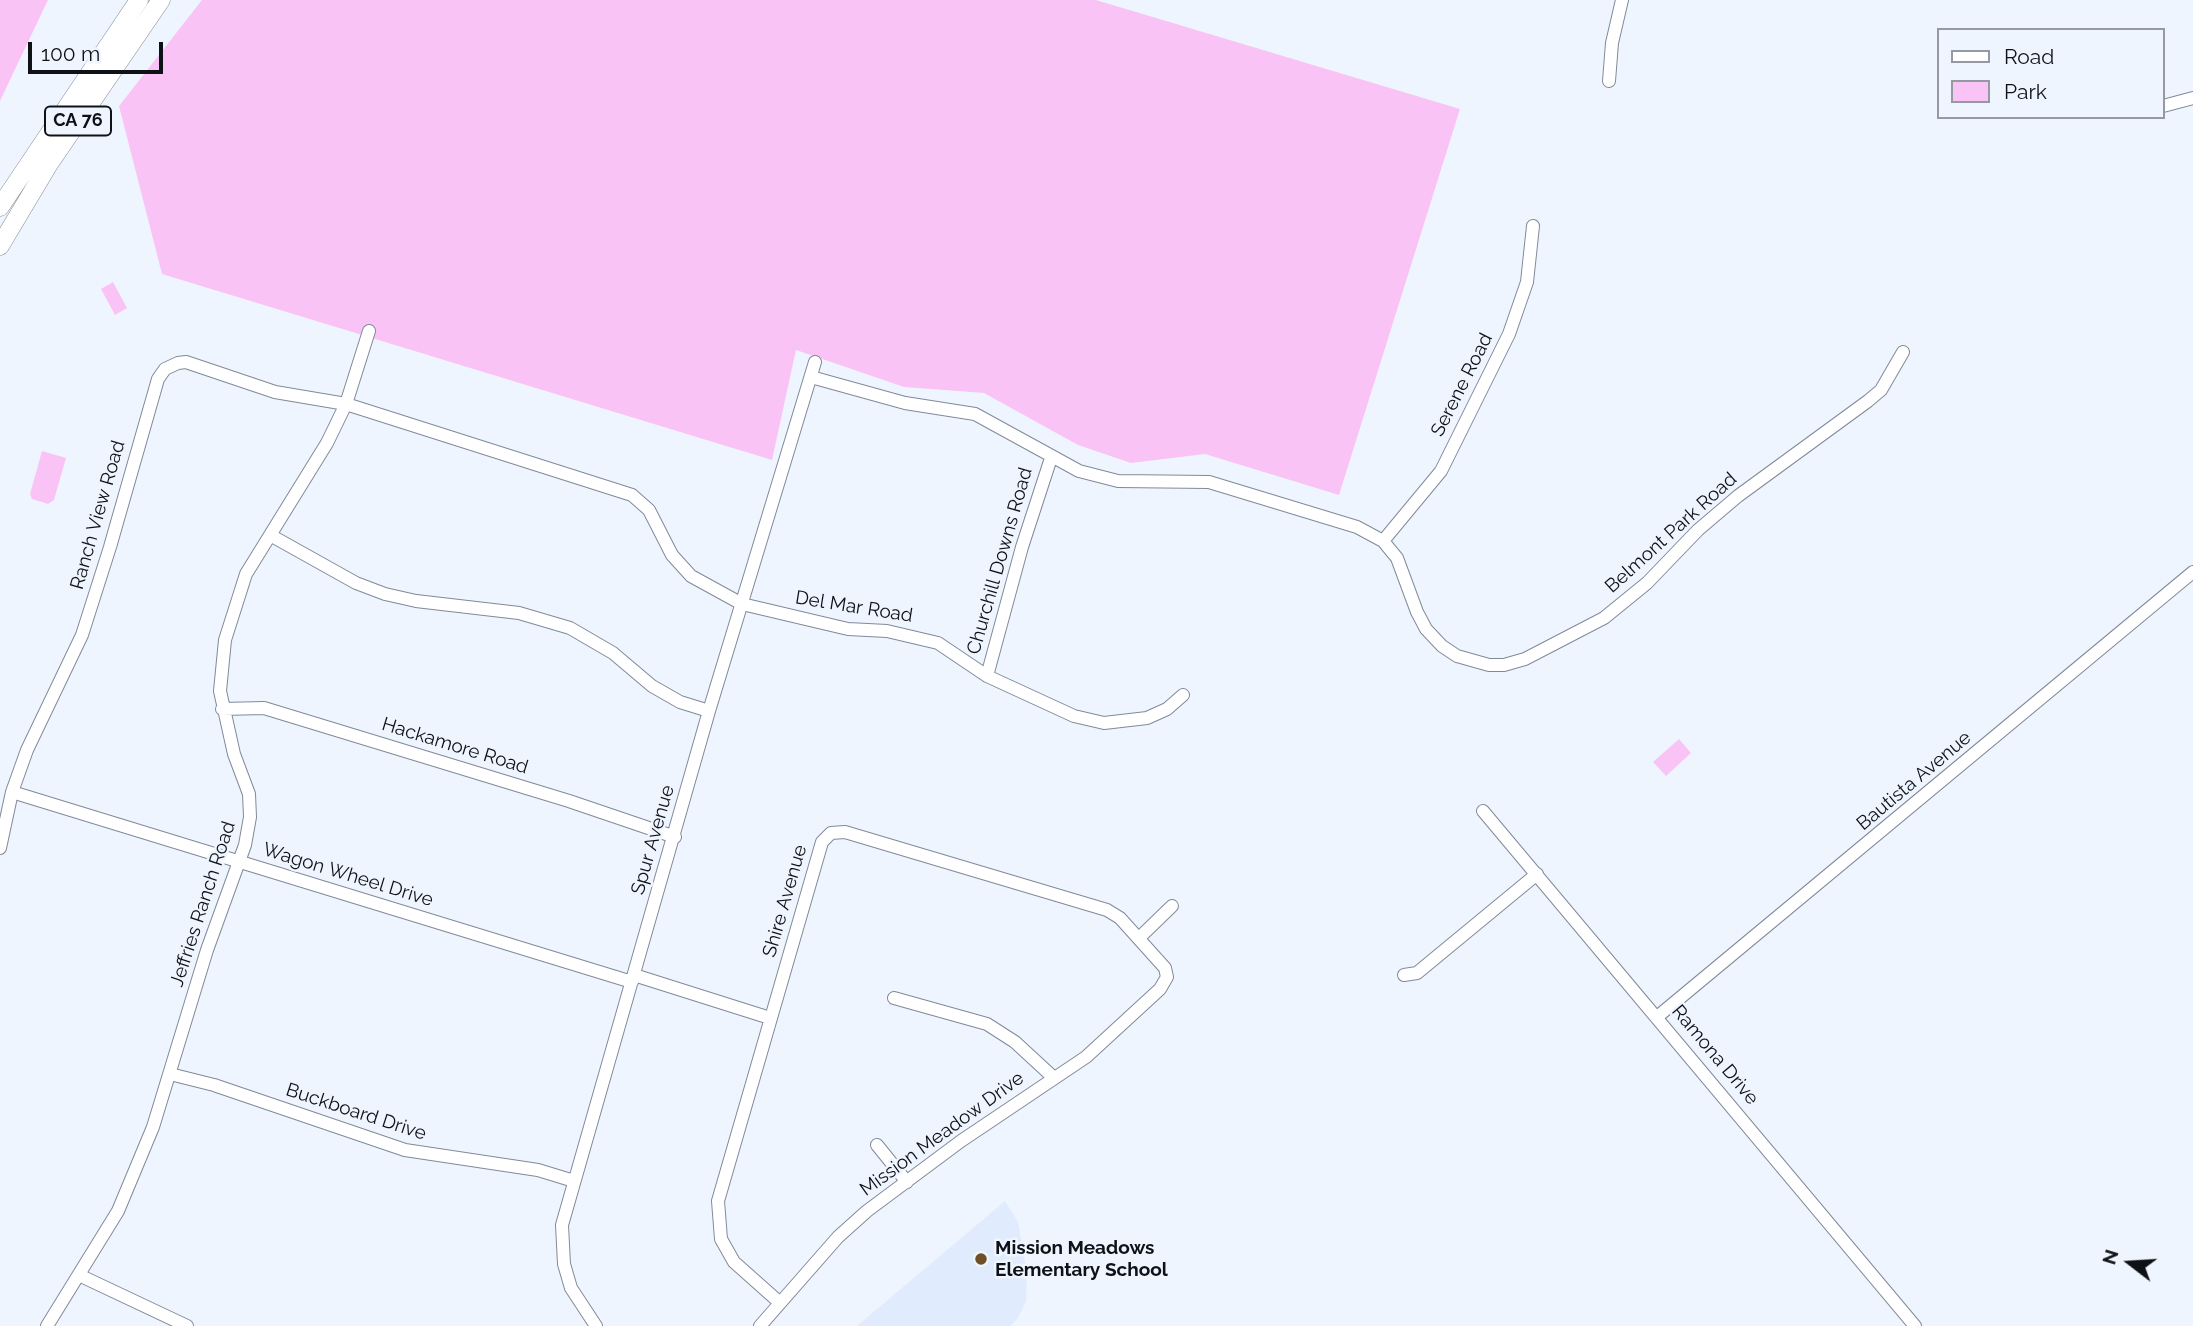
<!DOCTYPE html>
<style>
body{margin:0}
#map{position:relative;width:2193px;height:1326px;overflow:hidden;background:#eff5ff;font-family:Raleway,sans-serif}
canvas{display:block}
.legend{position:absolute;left:1937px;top:28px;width:228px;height:91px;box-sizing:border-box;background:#eff5ff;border:2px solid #959aa2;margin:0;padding:9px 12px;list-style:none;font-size:21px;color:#0e1217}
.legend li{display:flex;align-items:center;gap:14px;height:35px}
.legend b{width:35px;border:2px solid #959aa2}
.north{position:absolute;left:2095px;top:1228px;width:70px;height:70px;-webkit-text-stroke:5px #eff5ff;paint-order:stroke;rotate:287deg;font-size:19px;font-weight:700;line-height:28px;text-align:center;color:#0e1217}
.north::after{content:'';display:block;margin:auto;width:24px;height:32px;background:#0e1217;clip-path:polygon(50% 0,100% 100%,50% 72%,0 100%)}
.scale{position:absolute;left:28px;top:42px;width:135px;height:32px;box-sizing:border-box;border:4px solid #0e1217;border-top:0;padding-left:9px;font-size:21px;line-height:24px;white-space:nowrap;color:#0e1217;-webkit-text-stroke:5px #eff5ff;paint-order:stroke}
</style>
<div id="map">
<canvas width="2193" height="1326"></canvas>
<ul class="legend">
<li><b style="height:9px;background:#fff"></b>Road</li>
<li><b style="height:19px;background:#f9c4f5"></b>Park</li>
</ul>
<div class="north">N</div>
<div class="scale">100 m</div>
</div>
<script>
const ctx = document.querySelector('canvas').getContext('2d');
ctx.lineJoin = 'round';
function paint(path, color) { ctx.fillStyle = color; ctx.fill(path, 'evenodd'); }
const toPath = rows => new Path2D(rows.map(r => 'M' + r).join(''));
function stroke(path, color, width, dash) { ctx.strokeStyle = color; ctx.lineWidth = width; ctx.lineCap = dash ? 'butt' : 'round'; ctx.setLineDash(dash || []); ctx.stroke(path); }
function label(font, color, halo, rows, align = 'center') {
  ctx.font = font + ' Raleway,sans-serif'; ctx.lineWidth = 5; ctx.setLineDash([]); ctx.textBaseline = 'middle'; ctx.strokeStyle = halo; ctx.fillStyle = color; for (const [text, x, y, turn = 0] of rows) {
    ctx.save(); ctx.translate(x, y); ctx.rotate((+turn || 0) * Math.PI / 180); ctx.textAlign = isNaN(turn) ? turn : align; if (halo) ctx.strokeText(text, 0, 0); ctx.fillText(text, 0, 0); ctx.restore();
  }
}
paint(toPath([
 [1005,1201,1018,1222,1027,1273,1026,1301,1018,1318,1010,1326,857,1326]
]), '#e0ebfe');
paint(toPath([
 [0,0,48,0,0,101],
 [202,0,1096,0,1460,109,1339,495,1205,454,1131,463,1078,445,984,393,904,387,796,350,772,460,162,274,119,106],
 [113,282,127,308,115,315,101,289],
 [42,451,66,458,54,500,48,504,32,499,30,494],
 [1679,739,1691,753,1666,776,1653,762]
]), '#f9c4f5');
const minor = toPath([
 [1609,81,1612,43,1622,0],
 [2163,106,2193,98],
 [811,377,905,403,975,414,1079,471,1118,481,1209,482,1357,527,1383,541,1397,558,1417,612,1426,629,1442,646,1457,656,1489,665,1504,665,1525,659,1604,618,1647,583,1698,530,1738,496,1868,401,1881,390,1903,352],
 [270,535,356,583,385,594,416,601,519,613,570,628,613,653,652,686,680,702,709,711],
 [1383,541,1441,471,1509,334,1527,282,1533,226],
 [987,676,1022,547,1051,458],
 [222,709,264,708,569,801,675,837],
 [12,792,632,982],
 [1483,811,1915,1326],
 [0,848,12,792,27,750,82,635,110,547,158,379,165,369,178,363,186,362,275,392,346,404,632,495,649,510,672,555,691,576,742,604,848,629,887,631,938,643,987,676,1074,716,1104,723,1147,718,1167,709,1183,695],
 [1140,937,1172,906],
 [634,975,770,1018],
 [1404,975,1417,973,1537,874],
 [894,998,987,1024,1015,1042,1054,1078],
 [1657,1017,2193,572],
 [170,1074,214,1085,405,1150,538,1170,574,1181],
 [877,1145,907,1182],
 [81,1276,187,1326],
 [47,1326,118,1211,153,1127,207,950,245,845,250,817,249,794,234,754,220,691,225,640,246,574,327,443,346,404,369,331],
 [596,1326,571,1288,564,1264,562,1225,709,711,815,362],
 [760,1326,838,1237,867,1211,961,1141,1086,1057,1160,989,1167,977,1165,968,1120,918,1107,910,845,832,831,833,822,842,718,1201,721,1239,734,1262,779,1302]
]);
const highway = toPath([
 [0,207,139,0],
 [0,246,49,164,161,0]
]);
stroke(minor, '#818a99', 14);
stroke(highway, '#818a99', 19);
stroke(minor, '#fff', 12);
stroke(highway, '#fff', 18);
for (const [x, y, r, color] of [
 [981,1259,7,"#704f26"]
]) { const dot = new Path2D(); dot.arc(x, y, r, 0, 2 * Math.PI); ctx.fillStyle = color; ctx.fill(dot); stroke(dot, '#eff5ff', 2.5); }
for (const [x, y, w] of [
 [78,121,66]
]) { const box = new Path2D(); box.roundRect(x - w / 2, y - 14.5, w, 29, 5); ctx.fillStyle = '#eff5ff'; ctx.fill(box); stroke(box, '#0e1217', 2); }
label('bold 18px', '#0e1217', null, [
 ["CA 76",78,121]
]);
label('19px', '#0e1217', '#eff5ff', [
 ["Serene Road",1462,385,-63],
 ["Ranch View Road",98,515,-74],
 ["Belmont Park Road",1671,533,-42],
 ["Churchill Downs Road",1000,561,-74],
 ["Del Mar Road",854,607,9],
 ["Hackamore Road",455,746,17],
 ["Bautista Avenue",1914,781,-40],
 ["Spur Avenue",653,840,-74],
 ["Wagon Wheel Drive",348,875,17],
 ["Shire Avenue",785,901,-74],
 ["Jeffries Ranch Road",203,904,-72],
 ["Ramona Drive",1715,1055,50],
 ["Buckboard Drive",356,1112,18],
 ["Mission Meadow Drive",942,1134,-36]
]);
label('bold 19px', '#0e1217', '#eff5ff', [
 ["Mission Meadows",995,1248],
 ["Elementary School",995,1270]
], 'left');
</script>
